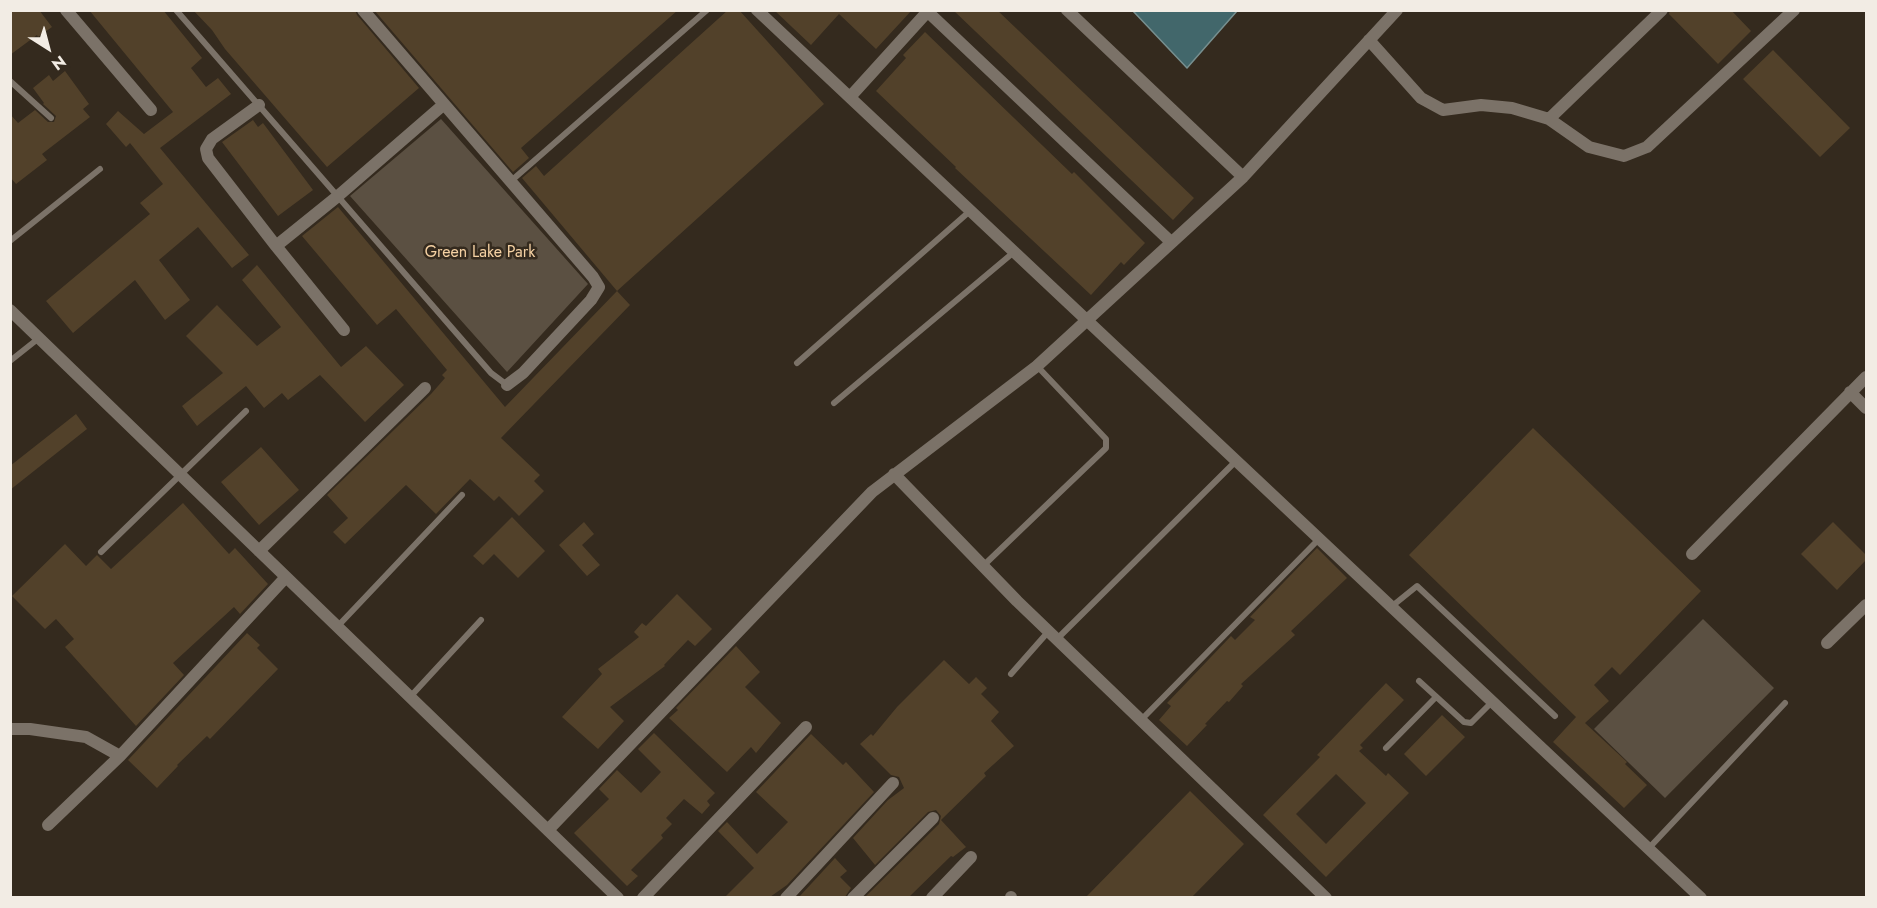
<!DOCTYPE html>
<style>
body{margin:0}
#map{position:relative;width:1877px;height:908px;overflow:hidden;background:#342a1e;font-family:Jost,sans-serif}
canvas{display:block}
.frame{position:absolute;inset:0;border:12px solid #f2ece4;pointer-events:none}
.north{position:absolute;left:18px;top:18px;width:60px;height:60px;-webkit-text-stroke:4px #342a1e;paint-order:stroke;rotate:144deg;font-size:16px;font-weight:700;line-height:24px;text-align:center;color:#f2ece4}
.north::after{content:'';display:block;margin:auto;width:21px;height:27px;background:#f2ece4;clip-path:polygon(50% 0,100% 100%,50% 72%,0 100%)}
</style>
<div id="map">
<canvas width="1877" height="908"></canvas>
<div class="frame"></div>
<div class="north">N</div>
</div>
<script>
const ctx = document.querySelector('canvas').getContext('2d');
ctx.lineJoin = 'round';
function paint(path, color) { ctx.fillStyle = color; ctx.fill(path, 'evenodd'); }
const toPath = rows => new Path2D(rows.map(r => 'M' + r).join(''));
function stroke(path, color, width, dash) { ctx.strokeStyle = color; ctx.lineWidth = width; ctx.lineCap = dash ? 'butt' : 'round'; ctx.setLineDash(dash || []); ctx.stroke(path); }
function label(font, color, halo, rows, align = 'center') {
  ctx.font = font + ' Jost,sans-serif'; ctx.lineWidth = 5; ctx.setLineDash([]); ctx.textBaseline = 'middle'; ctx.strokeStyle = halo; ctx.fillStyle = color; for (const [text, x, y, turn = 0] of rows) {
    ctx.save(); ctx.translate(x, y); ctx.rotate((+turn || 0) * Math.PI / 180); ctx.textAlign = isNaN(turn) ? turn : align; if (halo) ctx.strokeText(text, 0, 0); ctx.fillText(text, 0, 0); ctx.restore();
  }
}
paint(toPath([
 [441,119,588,284,507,372,350,196],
 [1703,619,1774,688,1665,798,1594,729]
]), '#5b5042');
const water = toPath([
 [1133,11,1237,11,1187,68,1133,11]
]);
paint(water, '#42676b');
stroke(water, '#778f8f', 1.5);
paint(toPath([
 [10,10,39,10,52,27,38,37,37,35,10,55],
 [89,10,163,10,202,58,191,68,206,87,218,78,231,94,160,148,249,255,232,268,198,227,159,260,190,300,165,320,135,280,73,333,46,301,150,214,140,203,163,184,130,143,126,147,106,124,118,111,144,134,173,112],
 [193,10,355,10,357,15,419,88,327,167,225,49,212,30],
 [374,10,678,10,521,148,529,158,513,172],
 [728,10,739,10,824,104,617,291,522,178,536,166,544,176],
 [774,10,912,10,876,49,839,14,811,45],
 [953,10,997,10,1194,198,1173,220],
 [1670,10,1731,10,1751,31,1718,64,1669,14],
 [925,32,1072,174,1074,172,1145,243,1124,265,1121,262,1091,295,955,168,956,167,876,91,906,58,903,55],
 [1773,50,1850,128,1820,157,1743,79],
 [65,71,89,104,83,109,90,117,42,154,47,160,16,184,10,177,10,114,18,123,35,110,48,122,54,122,56,116,43,104,44,103,33,88,49,75,53,81],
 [253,120,258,127,263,123,313,190,278,216,222,142],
 [338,207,505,407,617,291,630,305,501,438,540,475,534,481,544,491,519,516,499,496,494,501,470,479,436,514,406,485,345,544,333,532,348,518,327,495,431,394,445,378,442,375,447,370,396,309,377,325,302,236],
 [257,265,341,367,366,346,404,385,365,422,320,375,288,400,282,393,264,408,246,386,197,426,182,406,223,373,186,336,217,305,257,346,281,327,242,280],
 [76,414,87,429,10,490,10,466],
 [1533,428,1701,591,1620,675,1612,667,1594,685,1609,701,1585,723,1627,762,1625,764,1647,785,1624,808,1553,742,1576,717,1409,555],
 [261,447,299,490,259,525,221,482],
 [183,503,229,554,235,548,268,584,240,614,234,607,173,663,184,675,136,726,65,647,74,639,56,619,45,629,12,596,65,544,86,566,97,555,111,569],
 [512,517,545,551,518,578,494,554,483,565,473,556],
 [584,522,594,534,582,545,600,565,587,576,559,545],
 [1833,522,1866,555,1866,560,1837,590,1801,554],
 [1317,548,1347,578,1291,631,1295,635,1241,684,1243,686,1229,702,1227,701,1205,724,1207,725,1187,746,1159,720,1171,706,1167,703,1231,636,1235,640,1255,620,1250,617],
 [677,594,712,629,695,646,688,640,664,665,665,666,610,707,624,721,598,749,562,717,602,674,598,669,639,637,634,632,642,623,646,626],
 [247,633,260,645,257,648,278,669,210,739,207,736,177,765,178,766,157,788,128,760],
 [736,646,760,672,745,687,781,723,756,753,751,747,727,772,669,718,678,710,676,708],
 [944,660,969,684,976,677,987,688,981,694,999,712,991,721,1014,746,984,773,986,776,941,820,966,847,953,857,951,856,909,897,865,897,939,824,941,816,936,810,928,812,875,865,853,838,888,800,904,788,899,777,891,775,860,744,871,734,873,736,897,707],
 [1386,683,1404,700,1360,745,1363,748,1359,751,1386,776,1388,773,1409,793,1326,877,1263,815,1320,757,1317,755],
 [1336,774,1366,803,1326,844,1296,814],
 [1442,715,1465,737,1426,776,1404,754],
 [654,733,715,793,707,801,710,805,702,814,684,799,666,818,672,824,661,835,663,838,631,870,638,876,627,886,574,833,609,799,599,789,617,770,641,793,661,772,638,749],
 [811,734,843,765,846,762,874,792,787,885,770,897,725,897,754,868,718,831,727,822,757,854,788,822,756,792],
 [1190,791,1244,844,1192,897,1086,897],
 [835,858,847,871,840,877,851,888,845,897,799,897]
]), '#52412a');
stroke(toPath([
 [176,10,491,373,507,385],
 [10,81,51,118],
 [511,181,707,10],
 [10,241,100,169],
 [10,361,39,338],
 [797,363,970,211],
 [834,403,1014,252],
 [101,552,246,411],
 [983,566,1106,448,1106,439,1037,366],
 [1391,607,1417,586,1555,716],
 [337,627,462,495],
 [1057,639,1235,462],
 [1011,674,1048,632],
 [1419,681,1464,722,1471,723,1492,702],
 [410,697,481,620],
 [1142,719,1318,540],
 [1386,748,1436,697],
 [1649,848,1785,703]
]), '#7b7268', 6);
stroke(toPath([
 [66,10,151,110],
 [363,10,593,277,599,287,591,300,523,373,507,385],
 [757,10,1701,898],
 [1067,10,1243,177],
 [928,12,1171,242],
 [1369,40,1421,98,1443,110,1481,105,1512,108,1549,119,1589,147,1624,156,1647,147,1794,10],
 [850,97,929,10],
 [259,105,212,139,206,149,208,158,276,246],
 [1549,119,1662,10],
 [10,310,618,898],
 [344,330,276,246,338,196,443,105],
 [1850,392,1866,408],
 [894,474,1017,601,1326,898],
 [259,551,425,388],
 [1692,554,1866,377],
 [1827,643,1866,605],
 [10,729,30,729,86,737,120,756],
 [48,825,120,756,286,577],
 [548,830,872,492,1037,366,1243,177,1397,10],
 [643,898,806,727],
 [786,898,893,783],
 [853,898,933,818],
 [932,898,971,857],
 [1011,898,1011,897]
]), '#7b7268', 12);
label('16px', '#f5d1a3', '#342a1e', [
 ["Green Lake Park",480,253]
]);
</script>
